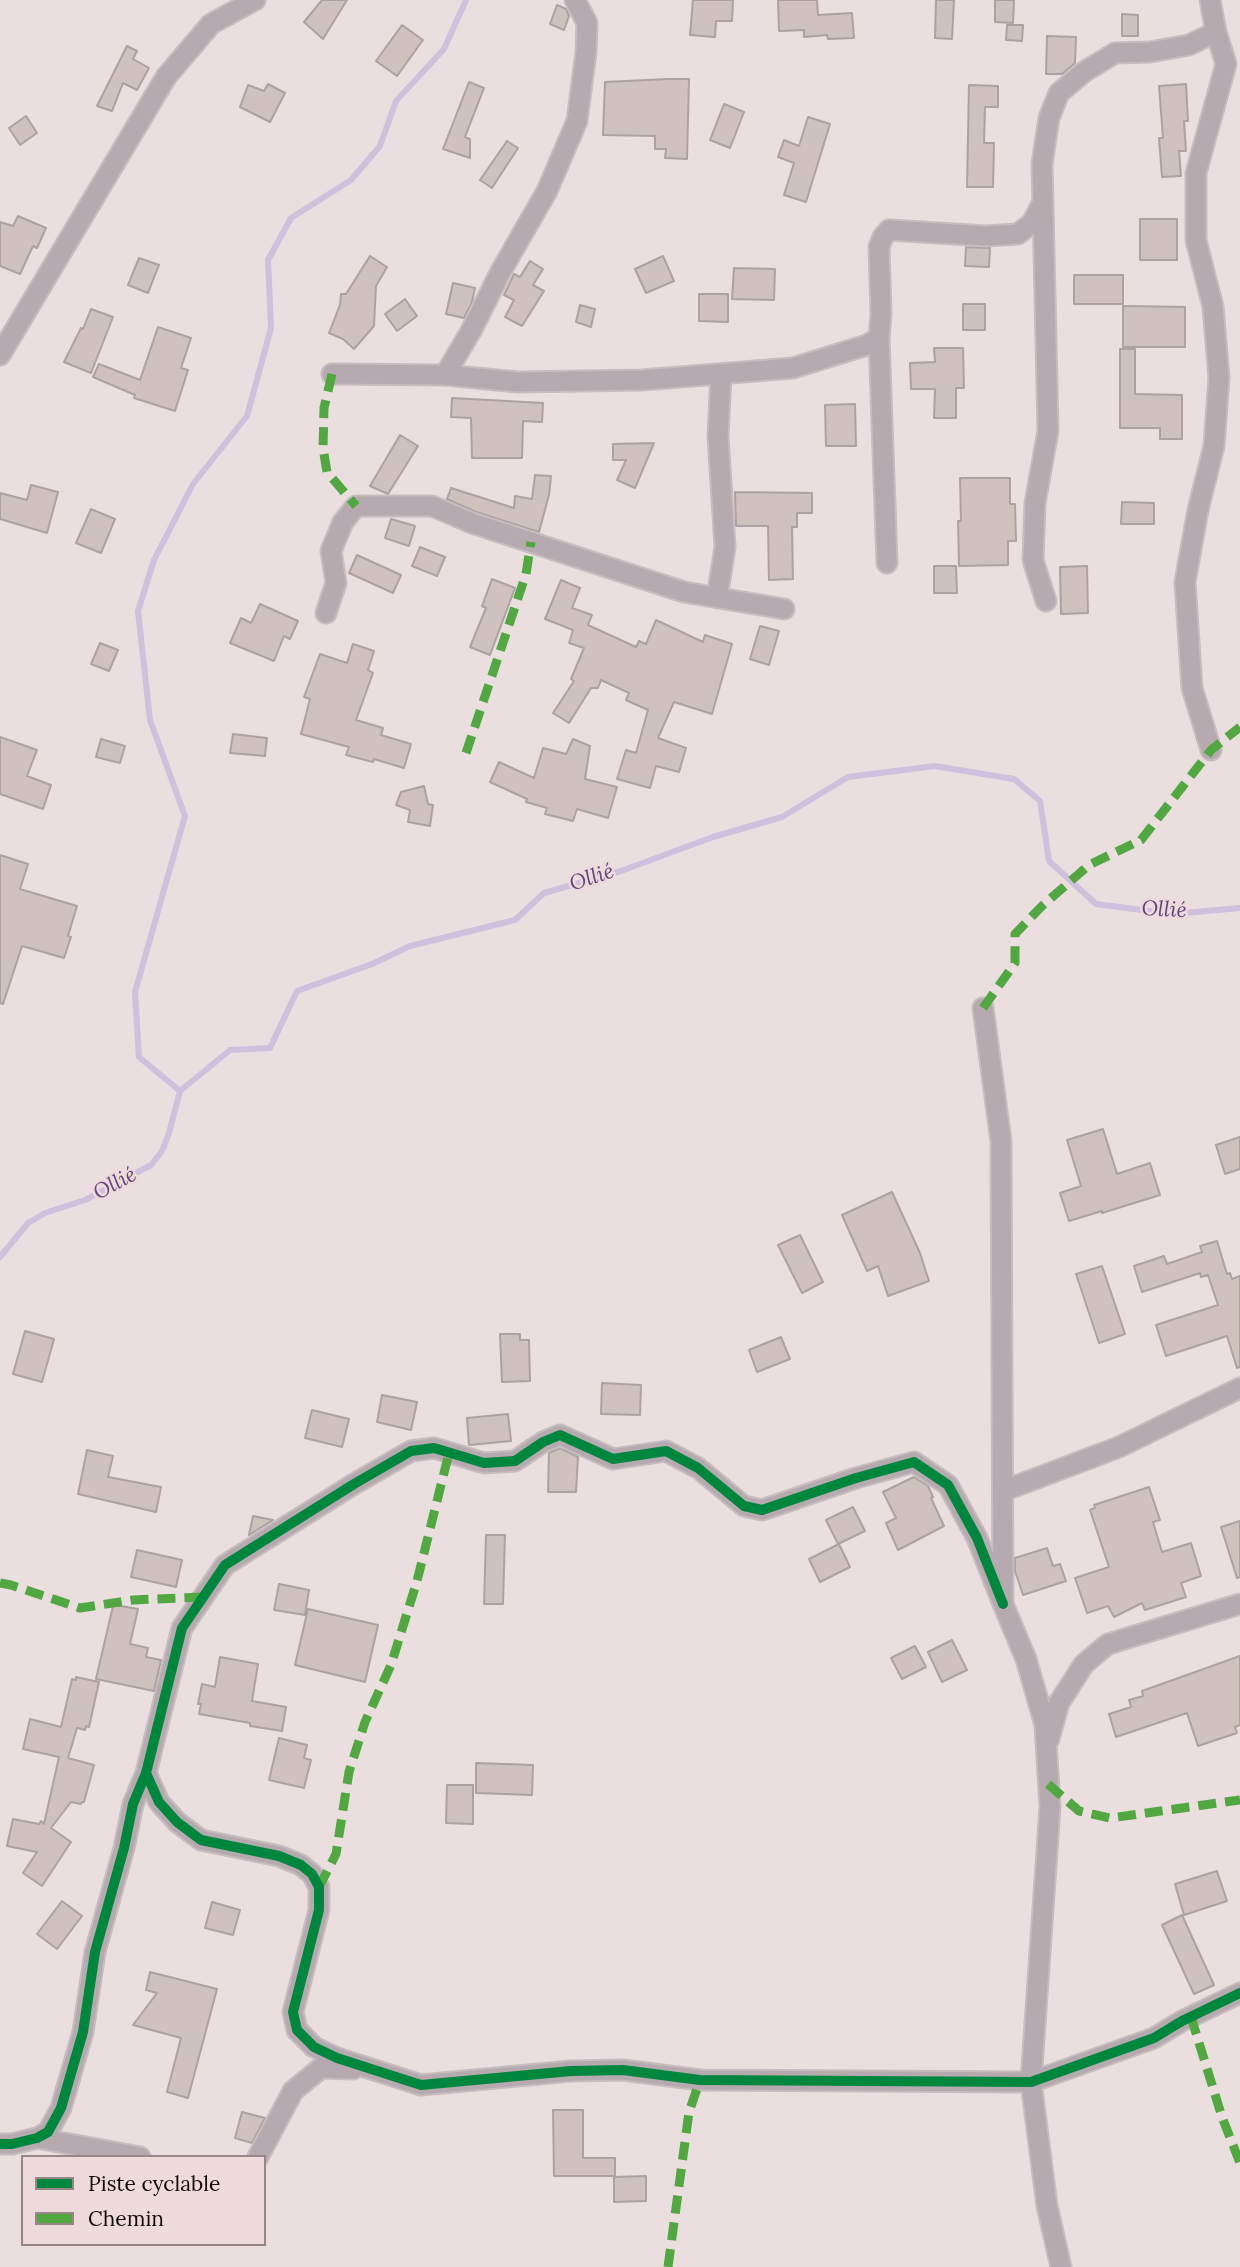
<!DOCTYPE html>
<meta charset="utf-8">
<style>
body{margin:0}
#map{position:relative;width:1240px;height:2267px;overflow:hidden;background:#eadedf;font-family:Lora,serif}
canvas{display:block}
.legend{position:absolute;left:21px;top:2155px;width:245px;height:91px;box-sizing:border-box;background:#eedadb;border:2px solid #968788;margin:0;padding:9px 12px;list-style:none;font-size:21px;color:#110b0c}
.legend li{display:flex;align-items:center;gap:14px;height:35px}
.legend b{width:35px;border:2px solid #968788}
</style>
<div id="map">
<canvas width="1240" height="2267"></canvas>
<ul class="legend">
<li><b style="height:9px;background:#00873e"></b>Piste cyclable</li>
<li><b style="height:9px;background:#51a841"></b>Chemin</li>
</ul>
</div>
<script>
const ctx = document.querySelector('canvas').getContext('2d');
ctx.lineJoin = 'round';
const toPath = rows => new Path2D(rows.map(r => 'M' + r).join(''));
function stroke(path, color, width, dash) { ctx.strokeStyle = color; ctx.lineWidth = width; ctx.lineCap = dash ? 'butt' : 'round'; ctx.setLineDash(dash || []); ctx.stroke(path); }
function paint(path, color) { ctx.fillStyle = color; ctx.fill(path, 'evenodd'); }
function label(font, color, halo, rows, align = 'center') {
  ctx.font = font + ' Lora,serif'; ctx.lineWidth = 5; ctx.setLineDash([]); ctx.textBaseline = 'middle'; ctx.strokeStyle = halo; ctx.fillStyle = color; for (const [text, x, y, turn = 0] of rows) {
    ctx.save(); ctx.translate(x, y); ctx.rotate((+turn || 0) * Math.PI / 180); ctx.textAlign = isNaN(turn) ? turn : align; if (halo) ctx.strokeText(text, 0, 0); ctx.fillText(text, 0, 0); ctx.restore();
  }
}
stroke(toPath([
 [180,1091,139,1057,135,992,185,816,150,720,138,611,154,560,193,484,247,416,271,328,268,260,291,218,351,180,380,146,396,101,444,49,466,0],
 [0,1257,28,1223,45,1213,85,1200,151,1165,162,1151,169,1133,180,1091,230,1050,270,1048,297,991,372,964,410,946,515,920,544,893,621,871,713,837,782,817,848,777,935,766,1014,779,1040,801,1049,861,1096,904,1173,914,1240,908]
]), '#d0bfdd', 6);
const building = toPath([
 [322,0,347,0,323,39,304,22,322,0],
 [693,0,733,0,732,21,716,21,715,37,690,35,693,0],
 [778,0,817,0,818,15,852,13,854,38,828,39,827,35,804,37,804,30,779,31,778,0],
 [936,0,954,0,952,39,935,38,936,0],
 [995,0,1014,0,1013,23,995,22,995,0],
 [557,5,566,9,569,16,564,30,550,24,557,5],
 [1122,14,1138,15,1138,36,1122,36,1122,14],
 [402,25,423,40,397,76,376,61,402,25],
 [1007,25,1023,25,1022,41,1006,40,1007,25],
 [1047,36,1076,37,1075,63,1062,74,1046,74,1047,36],
 [127,46,137,51,133,59,149,68,137,90,123,83,112,111,97,106,127,46],
 [668,79,689,79,687,159,665,158,666,149,655,149,655,136,603,135,605,82,668,79],
 [469,82,484,88,465,137,470,139,470,158,443,149,469,82],
 [268,84,285,93,270,122,240,107,248,85,264,91,268,84],
 [1186,84,1188,121,1184,121,1186,151,1179,151,1181,176,1162,177,1159,138,1163,138,1159,86,1186,84],
 [969,85,998,86,998,107,985,107,984,143,994,143,993,187,967,187,969,85],
 [724,104,744,112,730,148,710,140,724,104],
 [26,116,37,133,20,145,9,128,26,116],
 [808,117,830,124,806,202,784,195,794,163,778,157,784,140,799,146,808,117],
 [507,141,518,148,492,188,480,180,507,141],
 [18,216,46,228,37,248,33,246,20,274,0,266,0,222,13,226,18,216],
 [1140,219,1177,219,1177,260,1140,260,1140,219],
 [966,247,990,248,989,267,965,266,966,247],
 [370,256,387,267,376,286,374,326,354,349,343,339,329,333,340,305,341,294,346,294,370,256],
 [663,256,674,281,646,293,635,269,663,256],
 [139,258,159,265,148,293,128,285,139,258],
 [530,261,543,269,533,285,544,291,522,326,505,317,514,300,504,295,514,274,520,277,530,261],
 [734,268,775,269,774,300,732,299,734,268],
 [1074,275,1123,275,1123,304,1074,304,1074,275],
 [453,283,475,288,472,302,464,318,446,314,453,283],
 [699,294,728,294,728,322,699,321,699,294],
 [405,299,417,316,397,331,385,314,405,299],
 [963,304,985,304,985,330,963,330,963,304],
 [580,305,595,309,591,327,576,322,580,305],
 [1123,306,1185,307,1185,347,1123,347,1123,306],
 [91,309,113,317,91,373,64,362,81,328,83,329,91,309],
 [158,327,191,338,181,368,188,370,175,411,134,398,135,395,93,377,99,364,140,380,158,327],
 [934,348,963,348,964,388,956,388,956,418,934,418,935,389,911,389,910,363,935,362,934,348],
 [1120,349,1135,349,1135,394,1182,395,1182,439,1160,439,1160,428,1120,428,1120,349],
 [452,398,543,403,542,422,523,421,522,458,472,458,471,418,451,417,452,398],
 [855,404,856,446,826,446,825,405,855,404],
 [400,435,418,446,388,494,370,486,400,435],
 [654,443,635,488,617,480,626,460,613,460,613,444,654,443],
 [535,475,551,476,549,495,539,532,476,512,447,499,451,488,514,508,515,496,532,499,535,475],
 [960,478,1010,478,1010,504,1015,504,1016,541,1008,541,1008,565,959,566,958,521,961,521,960,478],
 [31,485,58,492,47,533,0,519,0,493,27,500,31,485],
 [735,492,812,493,812,513,797,513,797,527,792,527,793,579,769,580,768,526,736,526,735,492],
 [1122,502,1154,503,1154,524,1121,524,1122,502],
 [91,509,115,519,101,553,76,543,91,509],
 [391,519,415,526,409,546,385,538,391,519],
 [420,547,445,557,437,576,412,566,420,547],
 [357,555,401,575,393,593,349,573,357,555],
 [934,566,956,566,957,593,934,593,934,566],
 [1087,566,1088,613,1061,614,1060,567,1087,566],
 [492,579,515,588,490,655,470,647,486,608,482,606,492,579],
 [561,580,580,588,572,608,592,615,588,625,636,647,639,641,646,644,656,620,703,642,705,635,732,644,712,714,674,702,658,738,686,748,679,772,656,766,650,788,617,779,626,750,636,753,648,710,626,700,629,693,601,680,598,688,591,688,569,723,553,713,574,681,571,679,584,648,569,643,573,630,545,619,561,580],
 [260,604,298,621,290,639,284,636,274,661,230,643,241,618,251,623,260,604],
 [760,626,779,631,769,665,750,659,760,626],
 [100,643,118,650,109,671,91,664,100,643],
 [353,644,374,651,368,670,373,673,356,720,383,728,381,735,411,744,404,768,374,759,373,762,346,755,349,747,301,734,310,699,304,697,320,654,347,663,353,644],
 [233,734,267,738,265,756,230,753,233,734],
 [0,737,37,750,27,776,51,785,43,809,0,794,0,737],
 [101,739,125,746,120,763,96,757,101,739],
 [573,739,590,746,585,779,617,787,608,818,577,809,573,821,545,814,547,808,526,802,527,799,490,782,499,762,534,778,543,748,566,754,573,739],
 [424,786,428,804,433,805,430,826,408,822,410,810,396,805,401,792,424,786],
 [0,855,28,864,20,889,77,906,68,936,71,937,64,958,22,946,3,1004,0,1003,0,855],
 [1103,1129,1117,1174,1150,1163,1160,1195,1102,1213,1102,1211,1069,1221,1060,1193,1081,1186,1067,1140,1103,1129],
 [1240,1137,1240,1169,1225,1174,1216,1145,1240,1137],
 [892,1192,920,1253,929,1281,888,1296,878,1266,867,1271,842,1215,892,1192],
 [800,1235,823,1282,802,1293,778,1245,800,1235],
 [1217,1241,1227,1274,1230,1273,1232,1279,1240,1276,1240,1367,1237,1368,1227,1336,1166,1356,1156,1325,1218,1305,1208,1275,1201,1277,1200,1273,1142,1292,1134,1266,1164,1256,1167,1264,1202,1252,1200,1246,1217,1241],
 [1102,1266,1125,1334,1099,1343,1076,1274,1102,1266],
 [25,1331,54,1339,42,1382,13,1374,25,1331],
 [500,1334,520,1334,520,1340,529,1340,530,1381,502,1382,500,1334],
 [781,1337,790,1359,757,1372,749,1350,781,1337],
 [602,1383,641,1385,640,1415,601,1414,602,1383],
 [382,1395,417,1402,411,1430,377,1422,382,1395],
 [312,1410,349,1419,342,1447,305,1438,312,1410],
 [508,1414,511,1441,469,1445,467,1418,508,1414],
 [560,1448,578,1457,576,1492,548,1492,549,1453,560,1448],
 [87,1450,113,1456,108,1477,161,1487,156,1512,78,1494,87,1450],
 [914,1477,928,1486,933,1497,931,1498,944,1526,898,1550,886,1523,896,1518,883,1492,914,1477],
 [1149,1487,1160,1520,1153,1522,1162,1552,1191,1543,1201,1576,1181,1583,1186,1597,1145,1610,1142,1603,1114,1617,1108,1606,1087,1613,1075,1578,1109,1567,1090,1510,1095,1508,1094,1505,1149,1487],
 [853,1507,865,1531,838,1544,826,1520,853,1507],
 [253,1516,273,1520,249,1535,253,1516],
 [1240,1521,1240,1577,1237,1578,1221,1527,1240,1521],
 [486,1535,505,1535,503,1604,484,1604,486,1535],
 [839,1544,850,1567,820,1582,809,1559,839,1544],
 [1047,1548,1053,1566,1060,1564,1066,1581,1023,1595,1015,1571,1015,1558,1047,1548],
 [137,1550,182,1560,176,1587,131,1577,137,1550],
 [279,1584,309,1590,305,1615,274,1610,279,1584],
 [115,1605,138,1609,130,1644,148,1648,146,1657,161,1660,154,1691,96,1679,113,1606,115,1605],
 [308,1609,378,1625,365,1682,295,1665,308,1609],
 [952,1640,967,1670,942,1682,928,1652,952,1640],
 [915,1646,926,1667,902,1679,891,1658,915,1646],
 [1240,1656,1240,1725,1235,1727,1237,1733,1198,1746,1187,1713,1116,1737,1109,1714,1131,1707,1129,1700,1143,1696,1142,1691,1240,1656],
 [220,1657,258,1664,252,1701,286,1707,282,1731,250,1726,250,1723,199,1714,201,1704,198,1704,202,1684,215,1687,220,1657],
 [76,1677,99,1682,89,1727,86,1726,85,1730,77,1728,68,1758,94,1765,84,1802,82,1802,81,1804,71,1802,51,1828,71,1842,42,1886,23,1873,37,1852,7,1846,13,1819,39,1824,41,1821,44,1824,59,1757,23,1749,30,1719,61,1727,72,1679,76,1680,76,1677],
 [279,1738,307,1745,304,1758,311,1760,304,1788,269,1780,279,1738],
 [476,1763,533,1765,532,1795,476,1793,476,1763],
 [447,1785,473,1785,473,1824,446,1823,447,1785],
 [1217,1871,1227,1901,1184,1915,1175,1884,1217,1871],
 [62,1901,82,1916,57,1949,37,1934,62,1901],
 [212,1902,240,1910,233,1935,205,1928,212,1902],
 [1182,1915,1214,1985,1194,1994,1162,1925,1182,1915],
 [150,1972,217,1989,188,2098,167,2092,181,2038,133,2025,157,1993,146,1990,150,1972],
 [553,2110,583,2110,583,2158,615,2158,615,2176,554,2176,553,2110],
 [242,2112,265,2118,252,2143,235,2138,242,2112],
 [646,2176,646,2201,614,2202,614,2177,646,2176]
]);
paint(building, '#cfc1bd');
stroke(building, '#aba2a1', 2);
const street = toPath([
 [1210,0,1216,32,1226,64,1196,173,1196,240,1213,307,1219,378,1214,446,1198,510,1185,582,1192,688,1211,750],
 [0,355,166,77,211,24,255,0],
 [332,374,445,375,518,382,642,380,793,368,867,345,879,338],
 [445,375,471,331,501,271,547,191,577,121,586,52,587,23,575,0],
 [887,563,879,338,881,314,879,247,883,237,889,230,986,236,1018,234,1032,223,1042,204],
 [717,598,725,547,718,436,721,374],
 [1046,601,1033,560,1035,503,1048,431,1042,164,1049,118,1059,93,1084,72,1115,53,1150,52,1189,45,1216,32],
 [326,613,336,583,331,551,343,522,356,506,432,506,472,523,684,592,784,609],
 [983,1008,1001,1141,1003,1604,1026,1659,1045,1725,1050,1807,1031,2082,1047,2206,1061,2267],
 [1003,1491,1119,1447,1240,1388],
 [1049,1739,1059,1703,1084,1664,1108,1644,1240,1604],
 [146,1773,159,1802,177,1822,201,1840,279,1856,301,1865,312,1874,319,1887,319,1910,293,2012,297,2030,314,2047,337,2058,421,2085,571,2071,623,2070,700,2080,1031,2082,1154,2038,1182,2021,1240,1993],
 [37,2138,140,2157],
 [0,2144,12,2144,37,2138,48,2132,61,2108,83,2032,95,1952,124,1848,133,1804,146,1773,182,1628,225,1565,354,1484,411,1451,434,1448,484,1463,515,1461,543,1442,560,1435,613,1459,666,1451,698,1468,744,1506,762,1510,856,1478,914,1462,948,1485,977,1538,1003,1604],
 [258,2157,293,2091,321,2068,353,2069]
]);
stroke(street, '#c6bdbe', 23);
stroke(street, '#b6a9b0', 19);
stroke(toPath([
 [332,374,324,408,323,448,327,472,356,506],
 [466,753,526,574,531,542],
 [983,1008,1015,963,1015,934,1042,906,1089,865,1141,840,1211,750,1240,727],
 [0,1583,11,1585,80,1608,133,1600,203,1597],
 [1048,1784,1079,1811,1110,1818,1240,1800],
 [319,1887,336,1854,349,1772,365,1722,391,1665,417,1581,449,1453],
 [1191,2017,1222,2117,1240,2163],
 [668,2267,689,2112,700,2080]
]), '#51a841', 9, [18, 9]);
stroke(toPath([
 [146,1773,159,1802,177,1822,201,1840,279,1856,301,1865,312,1874,319,1887,319,1910,293,2012,297,2030,314,2047,337,2058,421,2085,571,2071,623,2070,700,2080,1031,2082,1154,2038,1182,2021,1240,1993],
 [0,2144,12,2144,37,2138,48,2132,61,2108,83,2032,95,1952,124,1848,133,1804,146,1773,182,1628,225,1565,354,1484,411,1451,434,1448,484,1463,515,1461,543,1442,560,1435,613,1459,666,1451,698,1468,744,1506,762,1510,856,1478,914,1462,948,1485,977,1538,1003,1604]
]), '#00873e', 10);
label('italic 21px', '#60467d', '#eedadb', [
 ["Ollié",592,878,-18],
 ["Ollié",1164,910,3],
 ["Ollié",115,1184,-28]
]);
</script>
